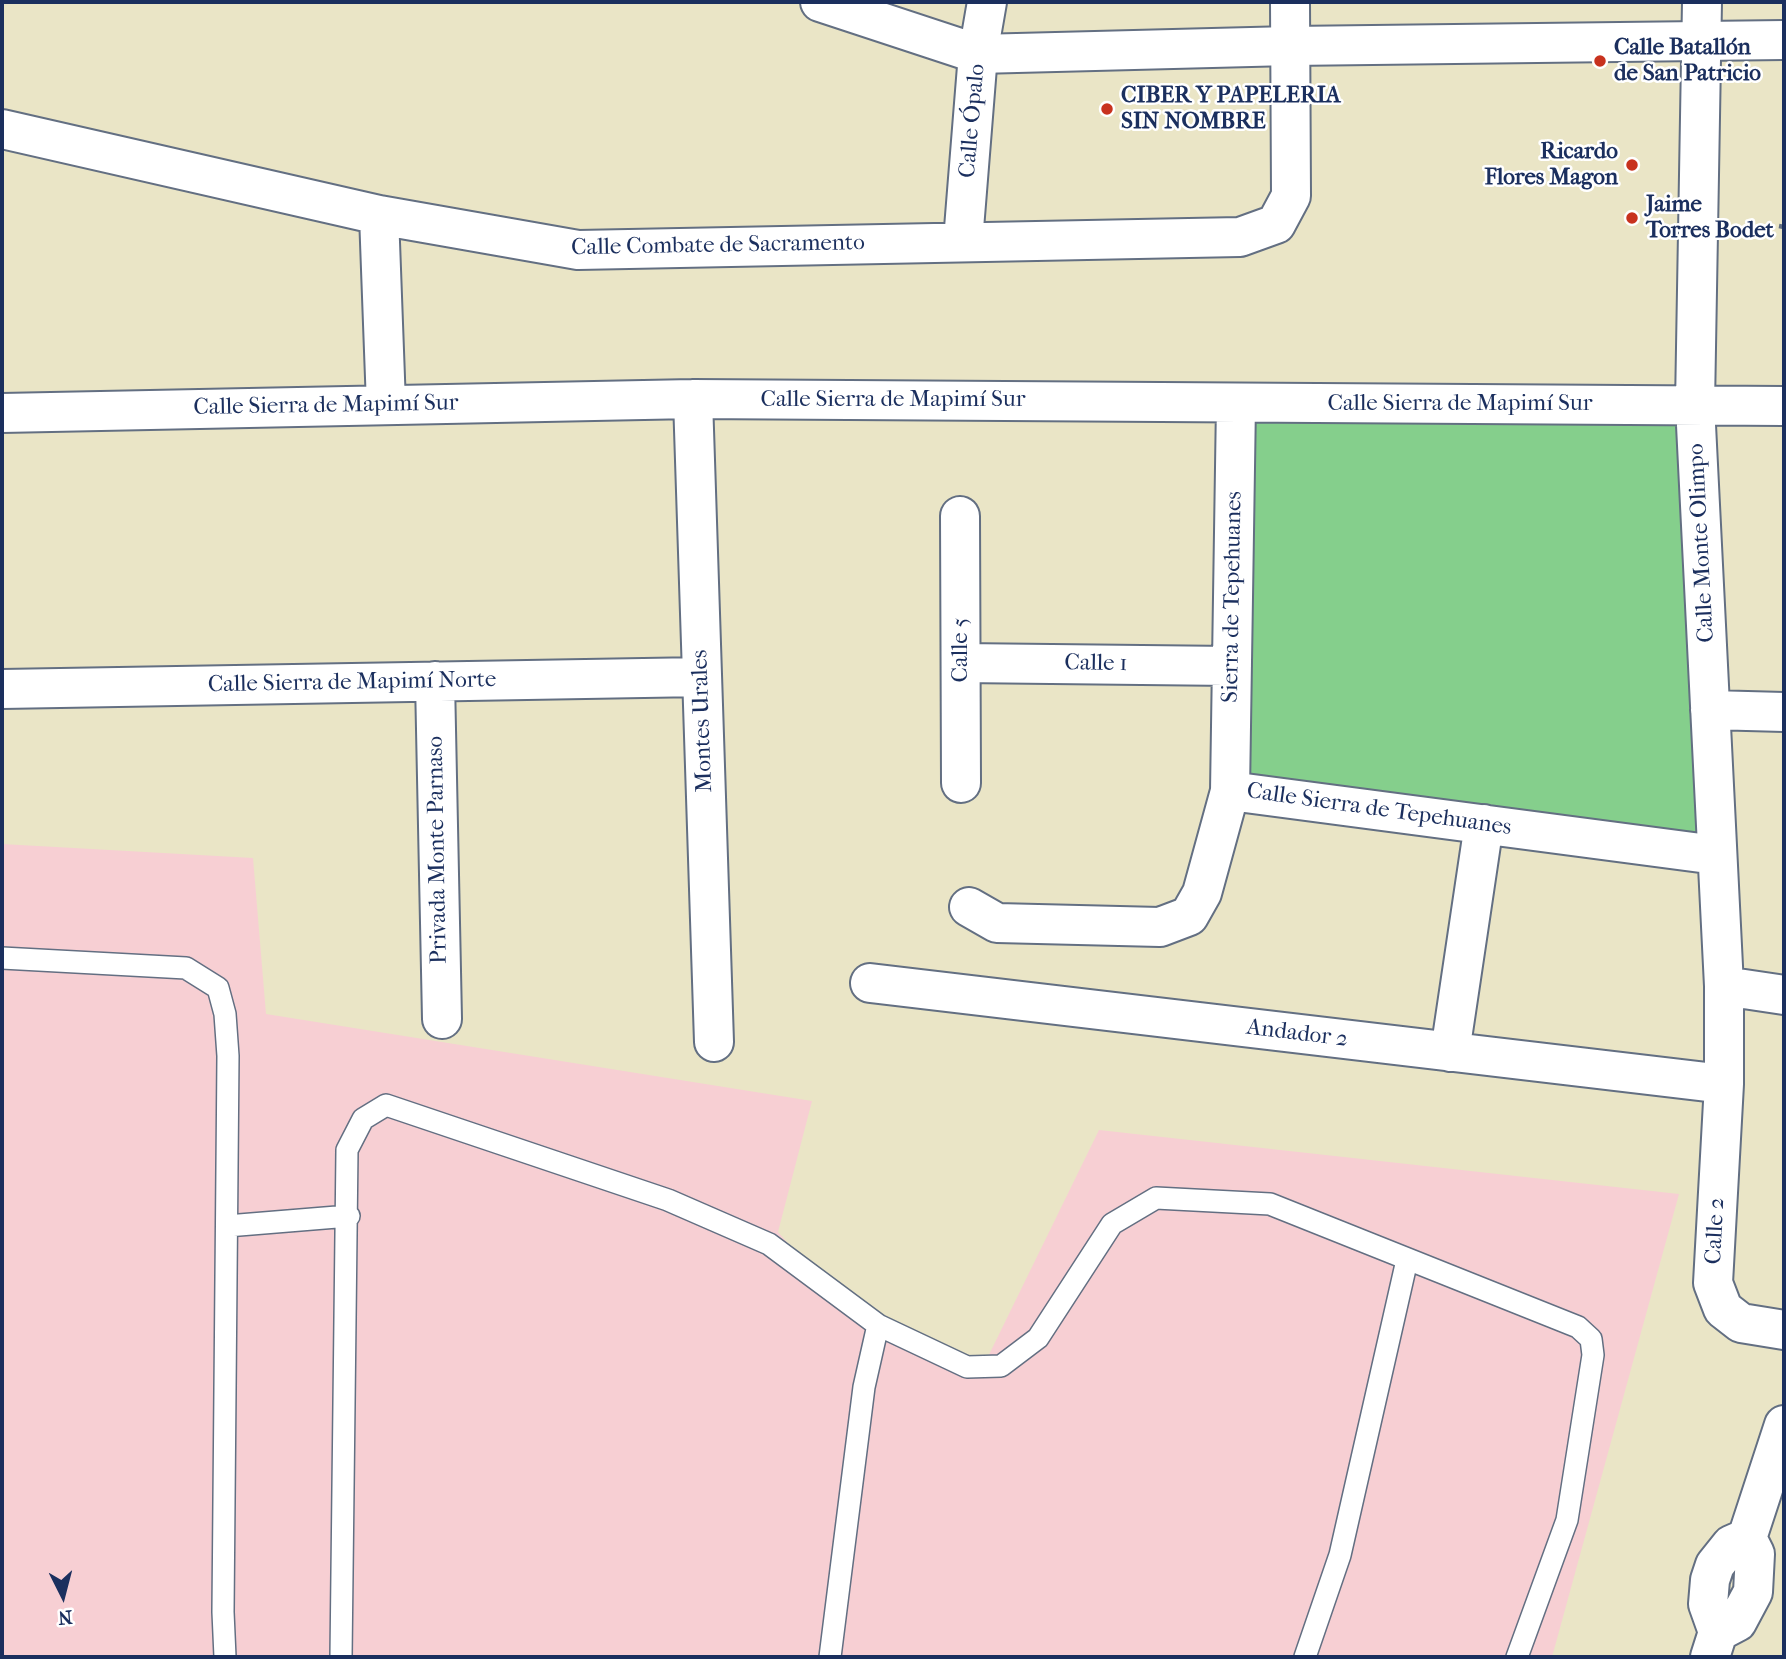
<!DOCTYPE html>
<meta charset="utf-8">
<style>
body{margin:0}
#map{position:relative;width:1786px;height:1659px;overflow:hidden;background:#eae5c6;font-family:"IM FELL French Canon",serif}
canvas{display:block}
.frame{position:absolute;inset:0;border:4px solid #1b2f5e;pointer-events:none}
.north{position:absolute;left:28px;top:1561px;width:70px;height:70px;-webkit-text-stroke:5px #fff;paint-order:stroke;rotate:174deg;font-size:19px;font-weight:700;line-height:28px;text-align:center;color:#1b2f5e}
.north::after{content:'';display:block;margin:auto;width:24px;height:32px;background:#1b2f5e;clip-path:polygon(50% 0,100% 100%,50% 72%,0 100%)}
</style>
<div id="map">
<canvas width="1786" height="1659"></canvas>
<div class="frame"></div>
<div class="north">N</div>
</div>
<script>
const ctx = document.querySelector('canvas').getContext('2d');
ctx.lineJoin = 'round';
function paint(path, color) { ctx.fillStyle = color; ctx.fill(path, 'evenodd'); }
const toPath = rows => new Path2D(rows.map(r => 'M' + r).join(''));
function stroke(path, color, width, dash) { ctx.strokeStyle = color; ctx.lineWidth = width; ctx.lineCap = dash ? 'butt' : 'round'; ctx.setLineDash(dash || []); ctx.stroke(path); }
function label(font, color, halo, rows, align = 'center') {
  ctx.font = font + ' "IM FELL French Canon",serif'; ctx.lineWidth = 5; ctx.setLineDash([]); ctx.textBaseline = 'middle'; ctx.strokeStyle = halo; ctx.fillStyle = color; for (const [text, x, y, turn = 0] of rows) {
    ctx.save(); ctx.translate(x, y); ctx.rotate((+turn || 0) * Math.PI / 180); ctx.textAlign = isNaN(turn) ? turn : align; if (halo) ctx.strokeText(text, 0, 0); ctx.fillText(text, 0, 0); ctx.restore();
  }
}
paint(toPath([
 [2,844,253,858,266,1014,812,1101,778,1232,798,1255,873,1316,982,1369,1099,1130,1679,1194,1552,1657,2,1657]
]), '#f7cfd3');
paint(toPath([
 [1236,403,1695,405,1716,855,1230,791]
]), '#85cf8c');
const service = toPath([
 [2,958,186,968,218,988,225,1014,228,1056,223,1612,225,1657],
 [227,1226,349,1216],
 [341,1657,347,1150,363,1119,386,1105,668,1200,769,1244,878,1325,967,1367,1001,1366,1038,1338,1112,1224,1156,1198,1270,1204,1578,1327,1591,1339,1593,1355,1567,1520,1517,1657],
 [830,1657,864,1387,878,1325],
 [1305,1657,1340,1555,1407,1260]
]);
const minor = toPath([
 [1702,2,1695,405,1724,986,1724,1084,1713,1283,1723,1309,1741,1323,1784,1330],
 [2,129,379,215,578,250,1240,237,1276,224,1291,196,1290,2],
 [379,215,386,405],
 [963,241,978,54,987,2],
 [693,399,714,1042],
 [2,413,693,399,1784,406],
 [960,516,961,783],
 [961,663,1232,666],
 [435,681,442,1019],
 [2,689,702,677],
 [1710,710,1784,712],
 [1230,791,1716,855],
 [969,907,997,923,1160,927,1189,916,1202,893,1230,791,1236,403],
 [870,983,1724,1084],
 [1724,986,1784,995],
 [1450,1052,1484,824],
 [1718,1632,1737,1622,1753,1592,1755,1554,1747,1538],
 [1710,1657,1718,1632,1708,1604,1710,1580,1715,1565,1731,1545,1747,1538,1784,1425]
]);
const tertiary = toPath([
 [820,2,978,54,1290,46,1784,40]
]);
stroke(service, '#636f82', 24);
stroke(minor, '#636f82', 42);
stroke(tertiary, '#636f82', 42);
stroke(toPath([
 [1779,226,1784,227]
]), '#636f82', 4.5, [5, 5]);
stroke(service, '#fff', 21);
stroke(minor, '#fff', 38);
stroke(tertiary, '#fff', 38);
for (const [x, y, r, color] of [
 [1600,61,7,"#c8321e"],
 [1107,109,7,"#c8321e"],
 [1632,165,7,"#c8321e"],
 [1632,218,7,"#c8321e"]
]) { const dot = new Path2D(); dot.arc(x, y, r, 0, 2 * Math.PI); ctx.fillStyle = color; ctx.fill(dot); stroke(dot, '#fff', 2.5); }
label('bold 23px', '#1b2f5e', '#fff', [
 ["Calle Batallón",1614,48],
 ["de San Patricio",1614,74],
 ["CIBER Y PAPELERIA",1121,96],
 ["SIN NOMBRE",1121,122],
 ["Ricardo",1618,152,"right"],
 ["Flores Magon",1618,178,"right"],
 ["Jaime",1646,205],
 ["Torres Bodet",1646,231]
], 'left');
label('23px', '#1b2f5e', '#fff', [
 ["Calle Ópalo",973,121,-85],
 ["Calle Combate de Sacramento",718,246,-1],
 ["Calle Sierra de Mapimí Sur",893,400],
 ["Calle Sierra de Mapimí Sur",1460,404],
 ["Calle Sierra de Mapimí Sur",326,406,-1],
 ["Calle Monte Olimpo",1702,543,-93],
 ["Sierra de Tepehuanes",1233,597,-89],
 ["Calle 5",961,650,-90],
 ["Calle 1",1096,664,1],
 ["Calle Sierra de Mapimí Norte",352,683,-1],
 ["Montes Urales",703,721,-92],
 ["Calle Sierra de Tepehuanes",1379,810,8],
 ["Privada Monte Parnaso",438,850,-91],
 ["Andador 2",1297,1034,7],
 ["Calle 2",1716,1231,-87]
]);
</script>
